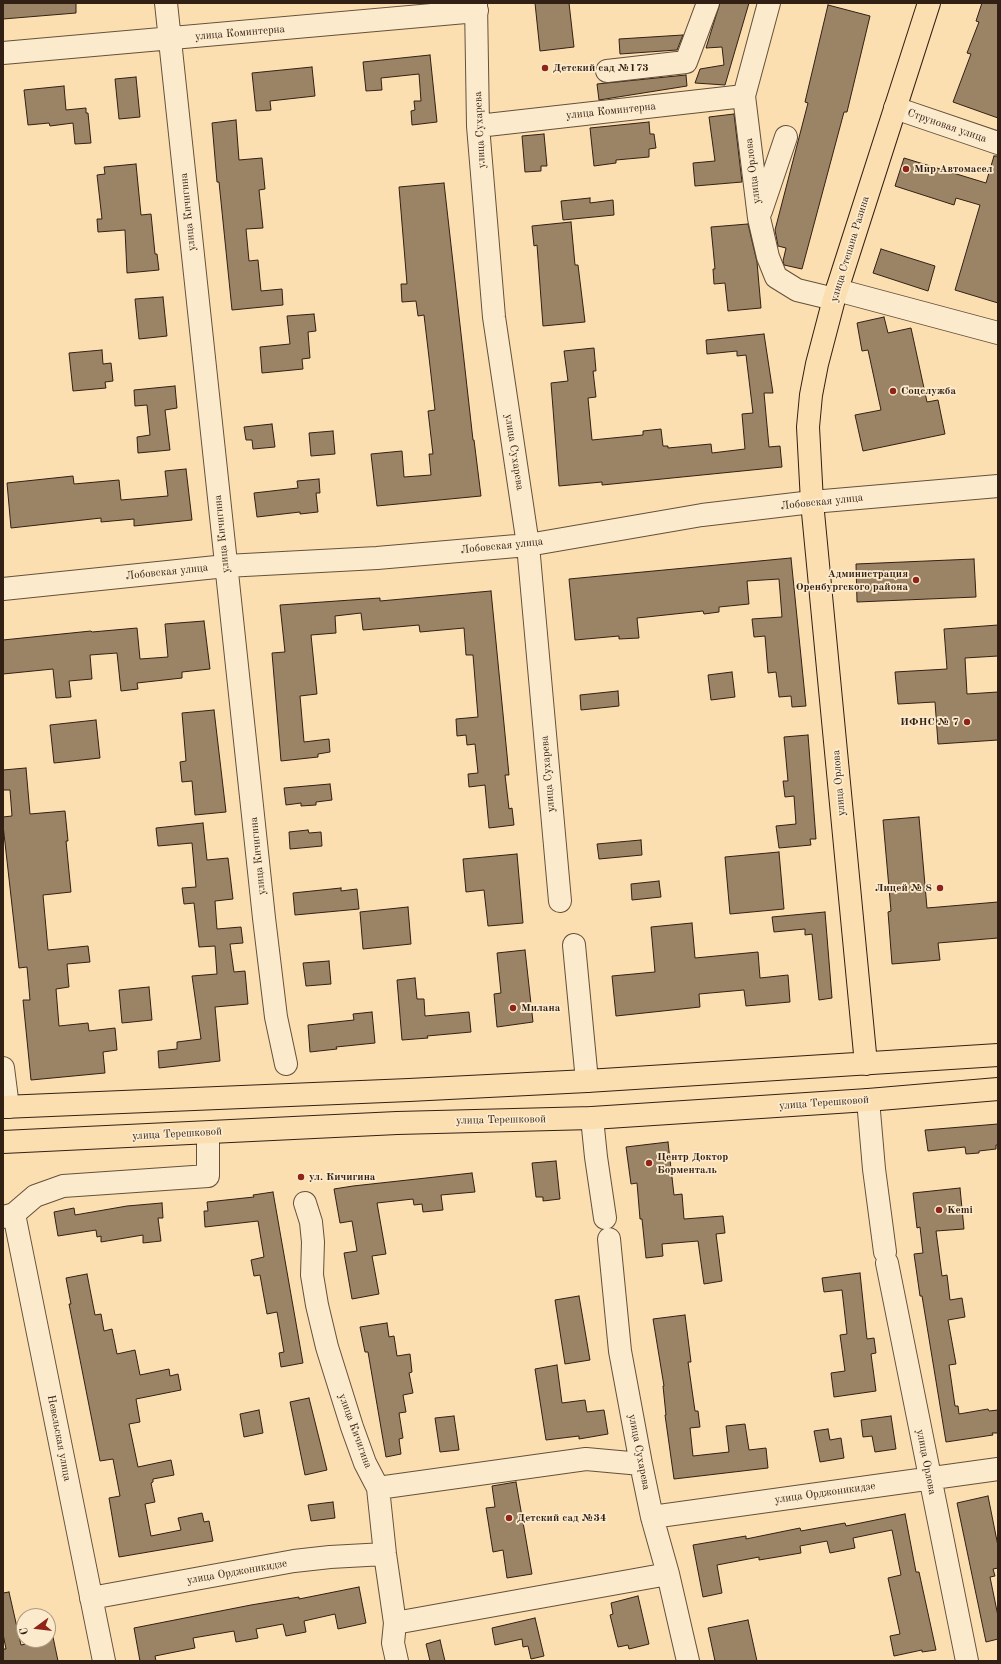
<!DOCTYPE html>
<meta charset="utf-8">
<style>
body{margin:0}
#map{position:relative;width:1001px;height:1664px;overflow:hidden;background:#fbdfb0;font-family:"Old Standard TT",serif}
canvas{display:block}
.frame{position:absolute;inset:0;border:4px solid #332015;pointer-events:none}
.north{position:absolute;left:16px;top:1608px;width:40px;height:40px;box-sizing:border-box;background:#fceacc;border:1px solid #ac9983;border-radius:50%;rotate:255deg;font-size:11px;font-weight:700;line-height:16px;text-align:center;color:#332015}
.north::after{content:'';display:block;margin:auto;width:14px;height:18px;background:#8f2418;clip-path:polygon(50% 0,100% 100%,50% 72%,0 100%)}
</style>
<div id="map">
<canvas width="1001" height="1664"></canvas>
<div class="frame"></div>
<div class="north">С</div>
</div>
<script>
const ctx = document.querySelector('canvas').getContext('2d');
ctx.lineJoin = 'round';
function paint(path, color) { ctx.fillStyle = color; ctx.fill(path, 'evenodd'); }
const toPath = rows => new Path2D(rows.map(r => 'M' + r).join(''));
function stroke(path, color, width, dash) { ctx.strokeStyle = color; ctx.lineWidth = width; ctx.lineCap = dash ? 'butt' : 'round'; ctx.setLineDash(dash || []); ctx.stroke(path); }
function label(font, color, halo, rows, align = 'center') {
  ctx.font = font + ' "Old Standard TT",serif'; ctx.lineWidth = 3.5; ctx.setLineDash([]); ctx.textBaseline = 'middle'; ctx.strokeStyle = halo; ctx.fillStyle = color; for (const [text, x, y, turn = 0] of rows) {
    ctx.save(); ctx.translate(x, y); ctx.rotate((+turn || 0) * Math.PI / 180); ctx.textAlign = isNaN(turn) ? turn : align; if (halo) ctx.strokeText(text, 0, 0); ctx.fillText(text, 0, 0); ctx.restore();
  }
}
const building = toPath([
 [3,3,76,3,76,13,3,19,3,3],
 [535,3,569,3,574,47,540,51,535,3],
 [720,3,749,3,725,85,695,83,700,69,724,65,722,47,706,48,720,3],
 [982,3,998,3,998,118,953,102,971,54,967,53,979,22,976,21,982,3],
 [828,5,870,16,847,112,844,112,802,269,784,265,783,261,786,248,778,246,775,230,808,103,805,102,828,5],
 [683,35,677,50,620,54,619,39,683,35],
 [430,55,437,122,412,125,411,111,415,110,414,101,421,101,419,74,381,78,382,90,366,91,363,62,430,55],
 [312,67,315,96,270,101,271,110,256,111,252,73,312,67],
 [686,75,687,86,599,100,597,84,686,75],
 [136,77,140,117,119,119,115,79,136,77],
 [64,86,66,110,86,108,86,113,88,113,91,143,75,144,73,123,50,126,49,123,28,125,24,90,64,86],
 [734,114,742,182,695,186,693,163,715,161,709,117,734,114],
 [236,120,239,160,262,158,265,189,259,190,263,228,246,229,249,261,258,260,261,291,282,289,283,305,232,310,219,182,217,182,212,123,236,120],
 [649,122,650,134,654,134,656,148,649,149,649,157,616,160,616,163,594,166,590,128,649,122],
 [544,134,547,166,541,166,541,171,525,172,522,136,544,134],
 [994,156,998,156,998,303,955,290,980,205,956,198,954,205,895,186,904,158,986,183,994,156],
 [136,164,141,215,151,214,155,254,157,254,159,270,127,273,125,230,98,232,97,219,102,219,97,175,105,174,104,167,136,164],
 [444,183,473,440,474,440,481,496,377,506,371,454,402,451,404,477,431,475,429,454,433,454,428,411,435,410,430,366,424,315,418,316,416,301,402,302,401,284,407,284,399,187,444,183],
 [590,198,590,203,613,200,614,215,563,220,561,201,590,198],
 [571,222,575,265,578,265,585,322,543,326,537,245,534,246,532,226,571,222],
 [748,224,757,262,761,308,728,311,725,283,714,284,713,269,715,269,711,227,748,224],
 [881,249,935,266,928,291,873,273,881,249],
 [163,297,167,336,139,339,135,299,163,297],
 [314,314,316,331,308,332,310,358,302,359,303,369,262,373,260,347,290,344,287,316,314,314],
 [884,317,888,333,911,328,927,402,938,400,945,434,863,451,855,415,881,410,868,350,862,351,857,323,884,317],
 [764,334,773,393,764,393,769,447,780,446,782,467,602,485,602,482,559,486,551,383,568,381,564,351,594,348,596,371,593,371,596,397,588,398,592,440,643,435,643,431,661,429,663,446,668,446,668,448,711,444,712,453,745,449,742,414,753,413,746,355,737,356,737,351,707,354,706,340,764,334],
 [102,350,103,364,111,363,113,381,105,382,106,388,73,391,69,353,102,350],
 [175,386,177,408,165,410,170,450,138,453,137,437,150,435,147,405,135,406,134,390,175,386],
 [272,424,275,447,253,449,252,440,246,440,244,427,272,424],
 [333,431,335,454,311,456,309,433,333,431],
 [186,469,192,520,134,526,134,519,101,522,101,518,11,528,7,483,73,476,74,484,119,480,121,500,168,496,165,471,186,469],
 [319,479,320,493,316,493,318,512,300,514,300,512,257,517,254,493,298,488,297,481,319,479],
 [791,558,806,706,792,707,791,696,779,697,776,672,768,673,765,636,754,637,752,619,782,617,779,579,747,581,749,604,719,607,719,612,704,614,703,611,637,618,639,638,619,639,619,636,575,640,569,579,791,558],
 [974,559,976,597,857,602,856,564,974,559],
 [491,591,509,775,505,775,509,809,512,808,514,825,489,828,485,785,469,787,468,774,478,773,475,744,467,745,466,735,457,736,456,719,478,717,473,655,466,655,464,628,420,632,419,625,363,630,361,613,335,616,336,633,311,635,317,694,300,696,304,742,329,739,330,752,318,754,318,757,281,761,272,653,285,652,280,605,380,598,380,601,491,591],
 [204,621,210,669,182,672,182,678,137,683,138,689,121,691,117,653,90,655,92,679,69,681,71,697,56,698,53,669,3,674,3,640,91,631,92,632,137,628,140,659,168,657,165,624,204,621],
 [998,625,998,656,965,658,967,694,998,692,998,740,938,744,935,702,898,704,895,672,947,669,944,629,998,625],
 [732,672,735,697,711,700,708,675,732,672],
 [618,691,619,706,581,710,580,695,618,691],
 [214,710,226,812,195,815,192,781,182,782,180,762,186,761,182,713,214,710],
 [96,720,100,758,54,763,50,725,96,720],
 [808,735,816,839,810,839,811,845,779,848,776,826,796,824,794,796,785,797,783,781,788,781,784,737,808,735],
 [26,768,30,814,65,811,68,841,66,841,71,892,43,895,48,950,88,946,90,962,67,964,69,987,56,989,59,1026,88,1023,89,1031,115,1028,117,1050,103,1052,105,1073,31,1080,23,1000,30,1000,27,967,19,968,3,825,3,817,12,816,10,790,3,790,3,770,26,768],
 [330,784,332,800,316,802,316,805,301,806,301,803,286,805,284,788,330,784],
 [919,817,927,908,998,902,998,938,938,943,940,960,892,964,888,912,891,911,883,820,919,817],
 [203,823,207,860,228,858,233,899,215,901,217,929,241,927,243,943,230,944,234,972,245,971,248,1004,215,1007,220,1061,159,1068,158,1051,177,1049,177,1042,201,1039,192,976,217,974,215,946,199,947,194,903,184,904,182,888,196,887,192,843,158,846,156,828,203,823],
 [308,830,309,833,321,832,322,846,290,849,289,832,308,830],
 [641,840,642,855,599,859,597,844,641,840],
 [779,852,784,909,730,914,725,857,779,852],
 [517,854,523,923,488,926,484,890,466,892,463,859,517,854],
 [659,881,661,897,632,900,631,884,659,881],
 [341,888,341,891,357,889,359,909,295,915,293,893,341,888],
 [408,907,411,944,363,949,360,912,408,907],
 [825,912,832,998,819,1000,812,934,805,935,805,929,774,932,772,917,825,912],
 [692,923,695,958,758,952,760,978,788,975,790,1002,746,1006,744,990,699,994,700,1007,616,1016,612,976,655,972,651,927,692,923],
 [525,950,533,1022,497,1027,494,994,501,993,497,953,525,950],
 [329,961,331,984,306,986,303,963,329,961],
 [415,978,417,999,424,999,425,1016,469,1012,471,1032,427,1036,428,1038,402,1040,397,980,415,978],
 [149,987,152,1020,122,1023,119,990,149,987],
 [372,1012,375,1043,336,1047,337,1049,310,1052,308,1025,354,1020,353,1014,372,1012],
 [998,1124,998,1145,996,1145,996,1149,979,1151,979,1153,966,1154,965,1147,928,1151,925,1130,998,1124],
 [668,1142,674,1195,682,1194,684,1219,723,1216,725,1233,716,1234,722,1281,704,1284,698,1241,662,1244,663,1256,646,1258,642,1219,640,1219,637,1183,631,1184,626,1147,668,1142],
 [556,1161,560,1199,543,1201,543,1197,536,1197,532,1163,556,1161],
 [472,1173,475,1192,441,1195,443,1210,423,1212,422,1204,414,1205,413,1199,377,1203,386,1254,372,1256,379,1294,352,1299,344,1253,357,1251,352,1221,340,1223,334,1189,353,1186,472,1173],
 [960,1188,964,1229,936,1231,942,1276,947,1275,950,1300,962,1298,965,1317,948,1320,956,1364,949,1365,955,1406,958,1406,959,1414,988,1409,989,1411,998,1410,998,1433,992,1433,993,1435,946,1442,922,1296,920,1296,914,1254,923,1253,920,1227,917,1228,913,1193,960,1188],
 [273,1192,303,1363,281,1367,279,1353,284,1352,277,1312,267,1314,260,1275,254,1276,251,1260,264,1257,258,1221,205,1227,204,1211,208,1211,207,1202,254,1197,253,1195,273,1192],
 [162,1203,163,1218,158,1218,161,1241,143,1243,143,1235,101,1242,101,1236,97,1237,96,1230,58,1236,54,1212,74,1208,75,1215,127,1206,162,1203],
 [860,1273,867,1339,874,1338,876,1353,871,1354,876,1391,834,1397,831,1373,845,1371,840,1335,847,1334,842,1290,824,1292,822,1278,860,1273],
 [87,1274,95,1315,101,1314,104,1331,112,1329,117,1354,135,1350,140,1375,169,1369,170,1376,178,1374,181,1390,136,1399,140,1422,129,1424,138,1467,171,1460,174,1475,153,1479,153,1482,151,1483,155,1502,145,1504,151,1536,181,1530,178,1518,202,1513,204,1522,209,1521,213,1541,119,1557,109,1498,120,1496,113,1459,100,1461,69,1304,71,1304,66,1278,87,1274],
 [579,1296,590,1360,565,1364,555,1300,579,1296],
 [685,1315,691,1362,688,1362,695,1411,698,1411,700,1427,690,1428,693,1456,729,1452,726,1426,745,1424,749,1450,766,1448,768,1468,674,1479,665,1415,666,1415,663,1386,664,1386,653,1319,685,1315],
 [387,1323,389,1337,394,1336,397,1356,410,1354,412,1372,409,1373,413,1393,403,1395,406,1412,399,1413,403,1438,399,1439,401,1454,386,1457,368,1352,365,1352,360,1327,387,1323],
 [557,1365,562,1403,585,1400,587,1412,604,1410,608,1434,579,1439,579,1436,546,1440,535,1369,557,1365],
 [309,1398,327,1470,305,1475,290,1402,309,1398],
 [259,1410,263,1433,244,1437,240,1414,259,1410],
 [454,1416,459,1450,440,1452,435,1418,454,1416],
 [891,1416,896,1449,875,1452,872,1436,863,1437,861,1420,891,1416],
 [828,1429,830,1440,841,1438,844,1458,820,1462,814,1431,828,1429],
 [516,1482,532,1574,507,1578,503,1550,493,1552,486,1508,495,1507,492,1486,516,1482],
 [988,1496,998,1546,998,1568,993,1569,995,1576,990,1577,998,1616,998,1639,986,1642,957,1503,988,1496],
 [333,1502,335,1518,311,1521,308,1505,333,1502],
 [905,1514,916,1572,919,1572,936,1650,922,1652,922,1650,894,1656,890,1636,900,1634,888,1578,901,1575,892,1530,853,1538,855,1548,830,1553,827,1541,800,1546,801,1553,759,1560,759,1557,717,1565,722,1593,703,1597,693,1545,746,1536,746,1539,800,1528,801,1531,845,1523,846,1526,905,1514],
 [359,1587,366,1623,338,1629,335,1614,304,1621,306,1632,286,1636,283,1624,256,1629,258,1638,236,1642,234,1631,193,1638,195,1648,155,1656,156,1661,140,1661,134,1628,251,1605,299,1597,299,1599,359,1587],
 [9,1592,21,1645,48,1640,48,1639,53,1637,58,1661,3,1661,3,1649,6,1649,3,1634,3,1593,9,1592],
 [638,1596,649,1644,629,1649,628,1645,618,1647,610,1615,613,1614,611,1603,638,1596],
 [535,1618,544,1656,531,1659,528,1646,523,1647,522,1639,495,1645,492,1628,535,1618],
 [748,1620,757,1661,715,1661,708,1628,748,1620],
 [440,1640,445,1661,430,1661,426,1644,440,1640]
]);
paint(building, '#9b8366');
stroke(building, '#332015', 1);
const minor = toPath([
 [166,3,264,918,276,1017,286,1064],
 [476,3,478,126,494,317,528,545,560,901],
 [769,3,744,96,759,218,768,257,776,277,797,290,834,299],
 [3,53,477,11],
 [607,71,686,62,708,3],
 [895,108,998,143],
 [478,126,744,96],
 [761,211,786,137],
 [837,290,998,333],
 [3,589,226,566,377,558,528,545,702,515,812,502,998,486],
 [574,945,587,1081],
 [3,1068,8,1107],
 [868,1100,874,1169,885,1252],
 [592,1118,596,1157,605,1218],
 [305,1203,311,1222,313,1242,312,1275,317,1305,327,1347,352,1427,365,1463,378,1488,385,1554,395,1623,393,1643,397,1661],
 [14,1214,104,1661],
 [3,1217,14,1214,35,1196,63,1186,208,1176,208,1133],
 [609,1239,620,1351,641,1464,652,1517,668,1574,688,1661],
 [887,1263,967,1661],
 [378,1488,586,1459,641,1464],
 [652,1517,998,1469],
 [91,1598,294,1561,330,1557,385,1554],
 [395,1623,668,1574]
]);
const major = toPath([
 [866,1064,812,502,808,427,811,395,817,364,834,299,929,3],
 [3,1107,409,1090,587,1081,998,1055],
 [3,1142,397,1123,592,1118,868,1100,998,1089]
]);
stroke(minor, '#65503c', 24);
stroke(major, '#332015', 24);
stroke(minor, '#fceacc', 22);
stroke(major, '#fbdfb0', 22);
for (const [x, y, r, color] of [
 [545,68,4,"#8f2418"],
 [906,169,4,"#8f2418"],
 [893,391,4,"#8f2418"],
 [916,580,4,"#8f2418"],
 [967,722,4,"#8f2418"],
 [940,888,4,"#8f2418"],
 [513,1008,4,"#8f2418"],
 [649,1163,4,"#8f2418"],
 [301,1177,4,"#8f2418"],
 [939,1210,4,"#8f2418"],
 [509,1518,4,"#8f2418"]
]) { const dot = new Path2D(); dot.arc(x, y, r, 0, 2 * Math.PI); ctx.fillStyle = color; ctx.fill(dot); stroke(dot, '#fceacc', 1.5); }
label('11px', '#332015', '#fceacc', [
 ["улица Коминтерна",240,33,-5],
 ["улица Коминтерна",611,111,-6],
 ["Струновая улица",947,126,19],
 ["улица Сухарева",480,130,-93],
 ["улица Орлова",753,171,-97],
 ["улица Кичигина",188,212,-96],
 ["улица Степана Разина",850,249,-73],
 ["улица Сухарева",514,452,81],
 ["Лобовская улица",822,502,-6],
 ["улица Кичигина",222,534,-96],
 ["Лобовская улица",502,546,-6],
 ["Лобовская улица",167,572,-6],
 ["улица Сухарева",548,774,-95],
 ["улица Орлова",839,783,-95],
 ["улица Кичигина",258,856,-96],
 ["улица Терешковой",824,1103,-4],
 ["улица Терешковой",501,1120,-1],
 ["улица Терешковой",177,1134,-3],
 ["улица Кичигина",355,1431,70],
 ["Невельская улица",59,1438,79],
 ["улица Сухарева",639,1452,79],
 ["улица Орлова",926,1462,79],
 ["улица Орджоникидзе",825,1493,-8],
 ["улица Орджоникидзе",237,1572,-10]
]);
label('bold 11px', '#332015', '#fceacc', [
 ["Детский сад №173",553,68],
 ["Мир Автомасел",914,169],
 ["Соцслужба",901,391],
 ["Администрация",908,574,"right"],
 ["Оренбургского района",908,587,"right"],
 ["ИФНС № 7",959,722,"right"],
 ["Лицей № 8",932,888,"right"],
 ["Милана",521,1008],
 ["Центр Доктор",657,1157],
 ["Борменталь",657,1170],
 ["ул. Кичигина",309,1177],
 ["Kemi",947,1210],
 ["Детский сад №34",517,1518]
], 'left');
</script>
